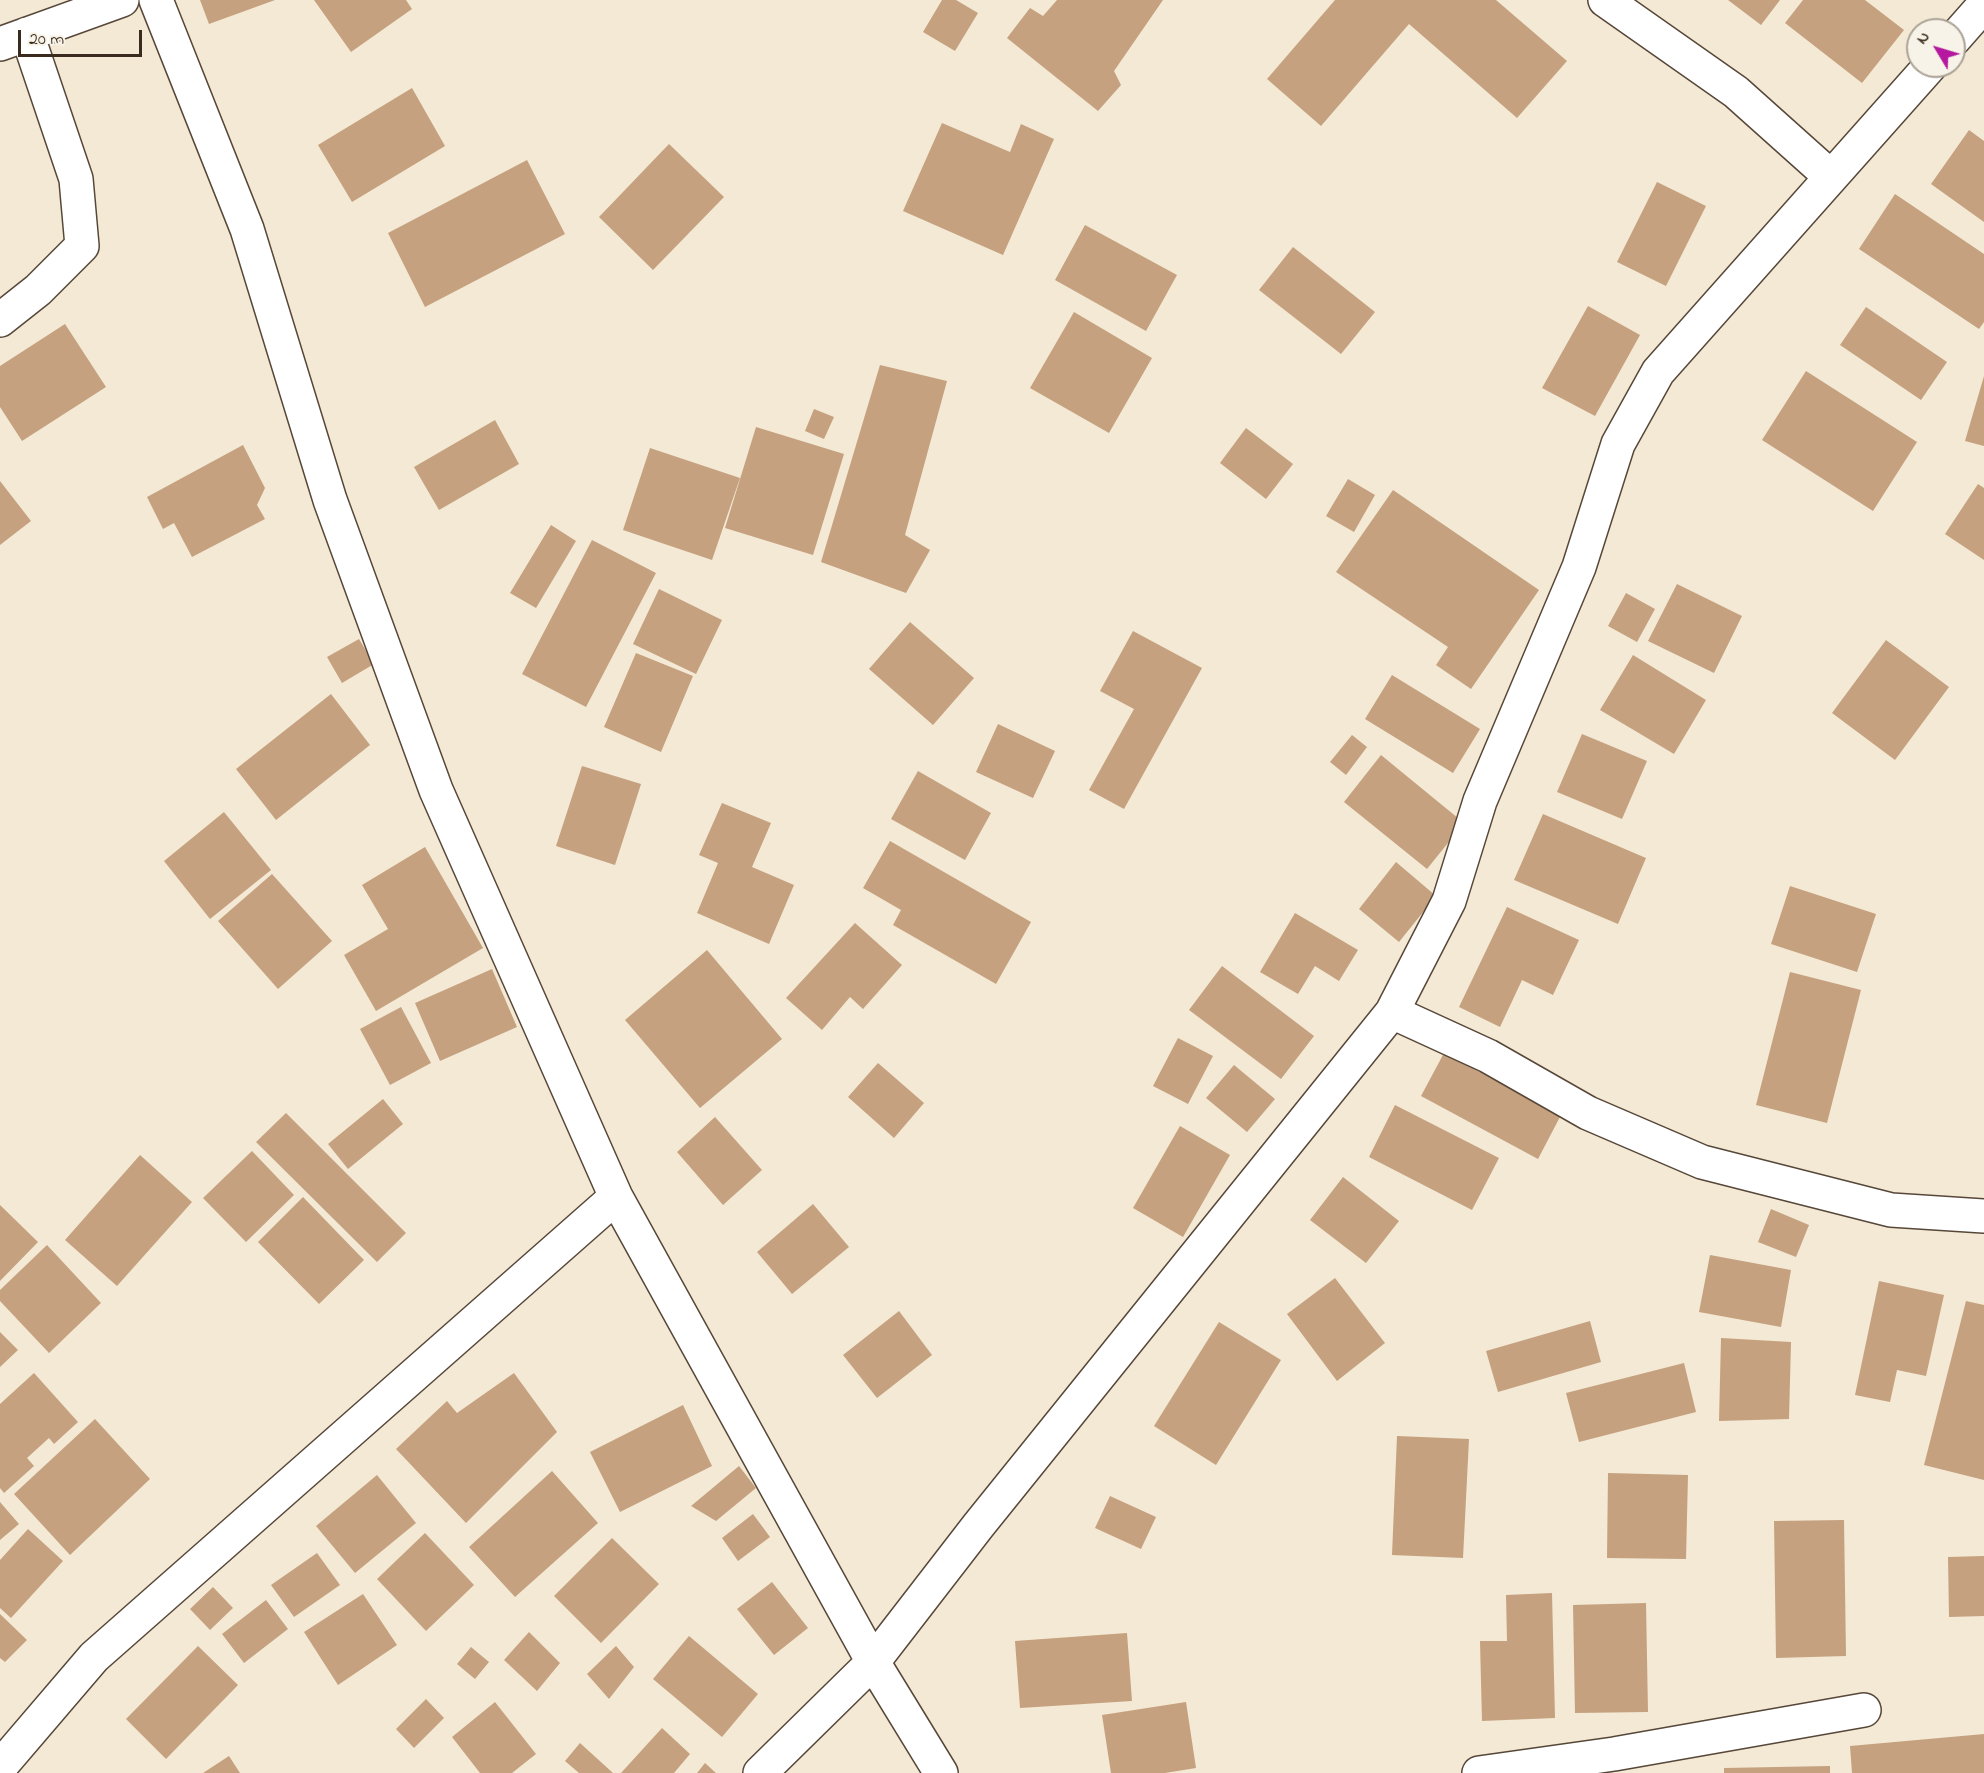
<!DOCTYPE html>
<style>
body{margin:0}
#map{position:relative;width:1984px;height:1773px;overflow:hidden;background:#f3e9d4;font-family:"Indie Flower",sans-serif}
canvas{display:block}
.north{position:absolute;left:1906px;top:18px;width:60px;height:60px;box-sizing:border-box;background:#f7f3e8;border:2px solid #aca397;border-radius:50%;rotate:308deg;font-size:16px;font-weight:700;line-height:24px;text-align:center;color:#3b2a1e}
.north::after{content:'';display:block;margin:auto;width:21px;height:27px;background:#b5179e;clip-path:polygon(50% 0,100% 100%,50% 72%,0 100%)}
.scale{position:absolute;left:18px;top:30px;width:124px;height:27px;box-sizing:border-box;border:3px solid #3b2a1e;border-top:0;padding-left:8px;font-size:18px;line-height:21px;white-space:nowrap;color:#3b2a1e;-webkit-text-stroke:4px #f7f3e8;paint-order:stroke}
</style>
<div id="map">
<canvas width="1984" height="1773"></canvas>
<div class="north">N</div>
<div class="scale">20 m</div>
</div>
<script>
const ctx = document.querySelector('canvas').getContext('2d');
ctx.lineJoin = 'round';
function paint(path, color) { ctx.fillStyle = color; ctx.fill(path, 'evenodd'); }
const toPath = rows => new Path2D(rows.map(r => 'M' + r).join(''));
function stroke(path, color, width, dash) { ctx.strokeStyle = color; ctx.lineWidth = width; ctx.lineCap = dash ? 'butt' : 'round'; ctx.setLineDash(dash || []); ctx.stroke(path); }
paint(toPath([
 [200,0,275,0,209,24],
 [314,0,406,0,412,9,351,52],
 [942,0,956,0,978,13,955,51,923,32],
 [1057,0,1163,0,1114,71,1121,85,1098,111,1007,38,1030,8,1043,16],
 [1335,0,1496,0,1567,61,1517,118,1409,24,1321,126,1267,79],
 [1728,0,1780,0,1761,25],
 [1803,0,1865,0,1904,30,1862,83,1785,23],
 [412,88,445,146,352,202,318,145],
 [942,123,1010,152,1021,124,1054,139,1003,255,903,211],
 [1969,130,1984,141,1984,222,1931,184],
 [669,144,724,197,653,270,599,217],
 [527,160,565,234,425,307,388,233],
 [1657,182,1706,206,1666,286,1617,262],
 [1895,194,1984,254,1984,322,1979,329,1859,249],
 [1085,225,1177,275,1146,331,1055,280],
 [1293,247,1375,312,1341,354,1259,290],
 [1588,306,1640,335,1595,416,1542,388],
 [1866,307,1947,362,1921,400,1840,345],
 [1074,312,1152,358,1109,433,1030,388],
 [65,324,106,387,22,441,0,407,0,366],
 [880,365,947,381,905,535,930,550,906,593,821,562],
 [1806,371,1917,442,1873,511,1762,440],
 [1984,376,1984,446,1965,441],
 [814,409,834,417,824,439,805,431],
 [495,420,519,464,439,510,414,467],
 [756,427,844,454,813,555,725,528],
 [1246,428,1293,464,1266,499,1220,463],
 [243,445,265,488,257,505,265,519,192,557,174,523,163,529,147,497],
 [650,448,740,478,712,560,623,530],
 [1348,479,1375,495,1354,532,1326,516],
 [0,481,31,521,0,545],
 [1978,484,1984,488,1984,560,1945,534],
 [1393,490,1539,590,1471,689,1436,665,1448,647,1336,572],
 [551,525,576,541,536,608,510,593],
 [592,540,656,573,586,707,522,674],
 [1677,584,1742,616,1714,673,1648,641],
 [659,589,722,620,696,674,633,644],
 [1626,593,1655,609,1637,642,1608,626],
 [910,622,974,678,933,725,869,669],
 [1133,631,1202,668,1124,809,1089,790,1134,709,1100,691],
 [359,639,374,664,342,683,327,657],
 [1886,640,1949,687,1895,760,1832,713],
 [636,653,693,676,661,752,604,727],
 [1633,655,1706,700,1674,754,1600,710],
 [1392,675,1480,729,1453,773,1365,719],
 [331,694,370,745,276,820,236,769],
 [998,724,1055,751,1033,798,976,772],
 [1582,734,1647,761,1622,819,1557,792],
 [1352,735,1367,747,1346,775,1330,762],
 [1381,755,1464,823,1427,869,1344,802],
 [582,766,641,784,615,865,556,846],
 [918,771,991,813,965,860,891,819],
 [722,803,771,823,752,867,794,885,769,944,697,913,718,863,699,855],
 [224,812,271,870,210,919,164,861],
 [1543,814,1646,858,1618,924,1514,880],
 [890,841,1031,922,996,984,893,925,901,910,863,888],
 [425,847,483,948,376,1011,344,955,388,929,362,885],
 [1396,862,1436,896,1399,942,1359,909],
 [272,874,332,941,278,989,218,921],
 [1790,886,1876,914,1857,972,1771,944],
 [1507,907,1579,940,1553,995,1522,980,1500,1027,1459,1007],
 [1295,913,1358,950,1339,981,1315,966,1298,994,1260,972],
 [855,923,902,965,863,1009,850,997,822,1030,786,998],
 [707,950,782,1039,700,1108,625,1020],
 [1222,966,1314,1036,1281,1079,1189,1010],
 [492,969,517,1027,440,1061,415,1003],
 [1790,972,1861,990,1827,1123,1756,1105],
 [401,1007,431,1063,390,1085,360,1029],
 [1178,1038,1213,1056,1188,1104,1153,1086],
 [1444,1053,1561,1115,1538,1159,1421,1096],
 [878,1063,924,1103,894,1138,848,1097],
 [1234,1065,1275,1099,1247,1132,1206,1098],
 [383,1099,403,1124,348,1169,328,1144],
 [1395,1105,1499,1158,1472,1210,1369,1157],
 [286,1113,406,1233,377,1262,256,1142],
 [715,1117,762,1170,723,1205,677,1152],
 [1180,1126,1230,1155,1183,1237,1133,1208],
 [252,1151,294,1195,246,1242,203,1198],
 [140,1155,192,1202,117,1286,65,1240],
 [1343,1177,1399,1221,1366,1263,1310,1220],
 [303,1197,364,1260,319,1304,258,1242],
 [813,1204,849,1247,792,1294,757,1252],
 [0,1205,38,1242,0,1281],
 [1771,1209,1809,1225,1796,1257,1758,1242],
 [47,1245,101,1303,49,1353,0,1301,0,1290],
 [1710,1255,1791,1270,1781,1327,1699,1312],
 [1335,1278,1385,1343,1337,1381,1287,1314],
 [1879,1281,1944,1295,1926,1376,1897,1370,1890,1402,1855,1395],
 [1966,1301,1984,1305,1984,1480,1924,1465],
 [899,1311,932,1355,877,1398,843,1355],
 [1590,1321,1601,1362,1498,1392,1486,1351],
 [1219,1322,1281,1360,1216,1465,1154,1426],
 [0,1332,18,1350,0,1367],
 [1721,1338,1791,1342,1789,1419,1719,1421],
 [1684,1363,1696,1412,1579,1442,1566,1393],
 [34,1373,78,1422,54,1444,49,1438,27,1458,34,1466,4,1493,0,1488,0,1404],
 [514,1373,557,1432,466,1523,396,1449,447,1401,457,1413],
 [683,1405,712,1466,620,1512,590,1452],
 [95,1419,150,1479,70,1555,14,1494],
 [1397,1436,1469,1439,1463,1558,1392,1555],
 [739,1466,756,1488,716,1521,691,1506],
 [552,1471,598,1523,515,1597,469,1547],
 [1608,1473,1688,1475,1686,1559,1607,1558],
 [377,1475,416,1523,355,1573,316,1526],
 [1110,1496,1156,1517,1141,1549,1095,1528],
 [0,1502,19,1524,0,1540],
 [753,1514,770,1537,738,1561,722,1538],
 [1844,1520,1846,1656,1776,1658,1774,1521],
 [28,1529,63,1561,11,1618,0,1608,0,1560],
 [425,1533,474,1585,426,1631,377,1579],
 [612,1538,659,1584,601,1643,554,1596],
 [317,1553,340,1585,294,1617,271,1585],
 [1984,1556,1984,1616,1949,1617,1948,1557],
 [772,1582,808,1628,774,1655,737,1609],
 [213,1587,233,1608,210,1630,190,1609],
 [1552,1593,1555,1718,1482,1721,1480,1641,1507,1641,1506,1595],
 [363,1594,397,1645,338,1685,304,1632],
 [266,1600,288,1629,244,1663,222,1634],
 [1646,1603,1648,1712,1575,1713,1573,1605],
 [0,1614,27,1640,5,1662,0,1658],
 [529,1632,560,1663,537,1691,504,1660],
 [1127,1633,1132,1701,1020,1708,1015,1641],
 [689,1636,758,1694,722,1737,653,1679],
 [198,1646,238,1685,166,1759,126,1719],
 [616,1646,634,1667,609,1699,587,1674],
 [471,1647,489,1662,475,1679,457,1664],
 [426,1699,444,1718,414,1748,396,1729],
 [495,1702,536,1754,512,1773,480,1773,452,1737],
 [1186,1702,1196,1768,1165,1773,1111,1773,1102,1715],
 [662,1728,690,1754,674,1773,621,1773],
 [1984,1734,1984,1773,1852,1773,1850,1746],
 [580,1743,613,1773,579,1773,565,1761],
 [229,1756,240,1773,203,1773],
 [705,1763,716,1773,697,1773],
 [1830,1766,1830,1773,1724,1773,1724,1768]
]), '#c5a17f');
const minor = toPath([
 [156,0,247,229,330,500,436,790,616,1197,873,1662,941,1773],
 [1605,0,1736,92,1831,177],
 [1954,39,1984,5],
 [0,44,122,0],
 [0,320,38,290,82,246,76,179,27,34],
 [1392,1012,1488,1056,1588,1113,1702,1162,1891,1210,1984,1216],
 [0,1767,94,1657,616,1197],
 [760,1773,873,1662,978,1526,1392,1012,1449,901,1480,801,1579,567,1618,444,1658,372,1930,66],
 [1479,1773,1614,1754,1864,1710]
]);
stroke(minor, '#574739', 36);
stroke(minor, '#fff', 33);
</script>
